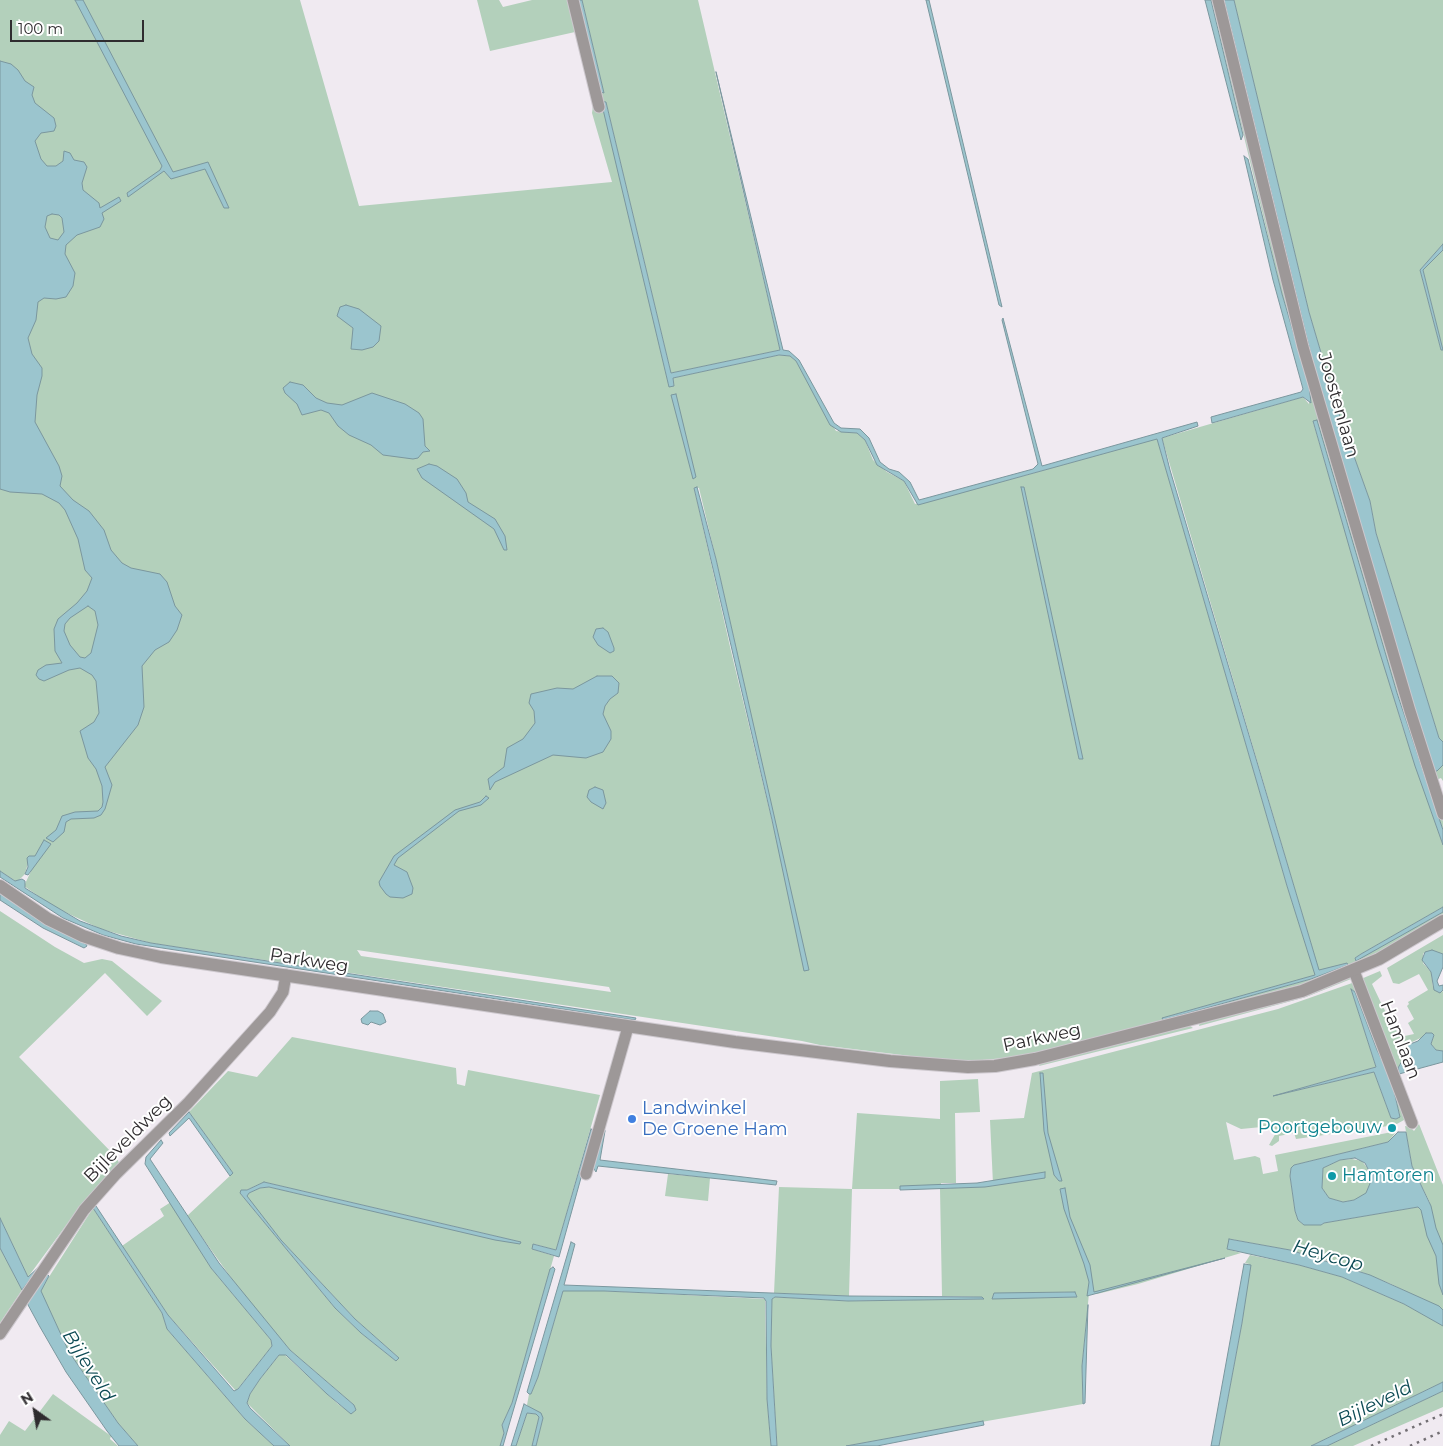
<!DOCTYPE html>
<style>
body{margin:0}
#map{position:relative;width:1443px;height:1446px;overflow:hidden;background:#f0eaf1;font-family:Montserrat,sans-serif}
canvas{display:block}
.north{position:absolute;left:10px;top:1386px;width:50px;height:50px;-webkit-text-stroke:4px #fff;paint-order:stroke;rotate:328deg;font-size:14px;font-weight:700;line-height:20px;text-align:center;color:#2f2c2f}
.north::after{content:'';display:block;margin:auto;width:18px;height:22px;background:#2f2c2f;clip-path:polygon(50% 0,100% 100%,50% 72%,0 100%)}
.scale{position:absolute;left:10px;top:20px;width:134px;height:22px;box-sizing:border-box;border:2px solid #2f2c2f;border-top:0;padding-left:6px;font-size:15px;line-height:18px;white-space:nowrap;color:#2f2c2f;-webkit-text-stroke:4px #fff;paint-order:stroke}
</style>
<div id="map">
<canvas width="1443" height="1446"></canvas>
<div class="north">N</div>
<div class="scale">100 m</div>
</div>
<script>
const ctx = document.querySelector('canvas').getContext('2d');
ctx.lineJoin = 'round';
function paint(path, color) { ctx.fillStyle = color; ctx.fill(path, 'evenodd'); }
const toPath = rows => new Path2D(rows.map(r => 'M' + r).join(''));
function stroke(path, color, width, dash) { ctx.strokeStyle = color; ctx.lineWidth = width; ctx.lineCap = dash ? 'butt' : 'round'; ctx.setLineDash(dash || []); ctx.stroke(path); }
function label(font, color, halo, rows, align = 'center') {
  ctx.font = font + ' Montserrat,sans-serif'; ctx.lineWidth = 4; ctx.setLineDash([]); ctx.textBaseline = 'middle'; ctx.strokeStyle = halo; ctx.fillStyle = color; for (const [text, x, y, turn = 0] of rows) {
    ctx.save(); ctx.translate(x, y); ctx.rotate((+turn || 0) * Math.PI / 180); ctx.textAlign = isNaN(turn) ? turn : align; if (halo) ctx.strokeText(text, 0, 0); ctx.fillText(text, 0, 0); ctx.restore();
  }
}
paint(toPath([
 [0,0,300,0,359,206,612,182,592,113,594,99,575,32,490,51,477,0,499,0,503,7,532,0,578,0,604,93,582,0,698,0,780,350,671,373,606,102,602,101,669,386,674,386,673,378,779,355,790,356,796,361,836,431,857,433,865,440,873,460,887,472,904,481,915,504,1027,475,1157,438,1287,886,1316,975,1163,1018,1163,1020,1311,979,1347,963,1319,971,1162,438,1303,397,1309,404,1309,385,1282,294,1211,0,1224,0,1268,186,1437,771,1443,765,1443,781,1441,778,1436,780,1424,764,1443,821,1443,830,1397,693,1317,421,1313,422,1402,725,1443,845,1443,907,1361,954,1355,958,1356,960,1443,912,1443,917,1378,954,1348,965,1346,969,1318,980,1027,1056,960,1062,820,1045,802,1041,151,943,101,929,54,907,24,886,32,869,28,863,25,874,17,882,0,871],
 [695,487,699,488,716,559,808,970,731,651,694,488],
 [1022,487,1024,488,1082,759,1079,758],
 [357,950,609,987,611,992,361,956],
 [1234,0,1443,0,1443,244,1420,270,1441,350,1443,350,1443,742,1439,738,1376,533,1370,501,1340,417,1309,312],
 [1443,250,1443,350,1423,270],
 [0,911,55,947,84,963,102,959,112,961,162,1001,147,1016,105,973,19,1057,115,1156,120,1164,81,1205,28,1277,0,1218],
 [1443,935,1443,954,1425,952,1423,954,1423,963,1431,972,1433,987,1442,992,1443,990,1443,1051,1436,1050,1431,1044,1434,1035,1425,1036,1410,1043,1398,1068,1400,1078,1361,979,1380,971,1382,976,1372,984,1383,1007,1400,1037,1414,1034,1408,1023,1414,1019,1407,1006,1409,1004,1408,1002,1428,990,1419,974,1399,984,1393,983,1387,968],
 [1349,977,1351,979,1306,997,1199,1026,1200,1022],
 [1355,982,1403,1103,1404,1120,1395,1125,1296,1139,1294,1133,1279,1136,1279,1141,1272,1146,1269,1145,1277,1131,1272,1126,1241,1129,1226,1122,1234,1160,1255,1156,1260,1158,1263,1174,1278,1171,1275,1155,1397,1131,1388,1142,1294,1165,1291,1168,1290,1176,1295,1211,1298,1220,1304,1225,1321,1225,1324,1223,1418,1207,1430,1203,1412,1166,1405,1126,1410,1127,1414,1131,1419,1124,1443,1185,1443,1310,1391,1284,1349,1267,1290,1250,1230,1239,1227,1249,1241,1253,1138,1284,1097,1294,1089,1293,1082,1366,1083,1404,846,1446,777,1446,771,1346,772,1299,775,1297,848,1301,983,1299,982,1297,942,1296,940,1189,852,1189,849,1296,774,1293,779,1187,852,1189,857,1113,940,1119,940,1081,978,1079,980,1112,955,1113,956,1183,941,1183,941,1189,993,1184,990,1120,1024,1118,1032,1073,1278,1009],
 [1351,989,1355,992,1377,1050,1391,1078,1400,1116,1396,1119,1391,1118,1374,1072,1273,1096,1376,1067],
 [1075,1292,1077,1297,992,1298,994,1294],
 [1190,1026,1193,1028,1039,1066,1040,1064],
 [292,1037,456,1068,457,1084,465,1086,468,1070,600,1095,556,1250,534,1244,532,1249,554,1256,512,1403,502,1425,504,1433,500,1446,290,1446,247,1403,250,1394,260,1379,279,1355,285,1355,338,1404,351,1413,356,1410,354,1405,290,1350,244,1296,187,1216,233,1173,189,1112,228,1071,257,1077],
 [264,1182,521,1242,414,1220,269,1187,260,1188,249,1193,246,1196,281,1240,355,1319,399,1358,396,1361,361,1333,335,1308,240,1193],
 [1352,1159,1362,1161,1368,1169,1371,1181,1366,1194,1354,1200,1343,1202,1329,1198,1322,1188,1323,1168,1340,1160],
 [668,1174,710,1178,708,1201,665,1196],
 [171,1202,211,1268,271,1340,272,1346,236,1391,168,1315,122,1246,164,1216,160,1209],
 [93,1208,162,1313,167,1329,245,1419,274,1446,138,1446,118,1423,69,1352,40,1291],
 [0,1248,22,1290,0,1323],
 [1250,1255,1299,1265,1342,1277,1404,1304,1439,1323,1443,1326,1443,1382,1311,1446,1219,1446,1242,1323,1249,1264,1245,1263],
 [563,1291,604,1291,765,1299,767,1399,771,1446,536,1446,543,1418,527,1405,529,1394,531,1394,538,1377],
 [1443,1391,1443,1407,1353,1446,1327,1446],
 [53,1394,111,1436,110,1439,118,1446,0,1446,0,1435,9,1421,25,1431],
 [527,1413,536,1414,539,1417,532,1446,516,1446]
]), '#b3d0bb');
const water = toPath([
 [75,0,83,0,173,172,208,162,229,208,224,208,205,169,171,179,164,171,128,197,127,193,160,170,162,166,75,0],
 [578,0,582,0,604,93,601,92,578,0],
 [926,0,929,0,1002,307,999,305,926,0],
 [1205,0,1211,0,1243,135,1241,140,1205,0],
 [1224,0,1234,0,1309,312,1340,417,1370,501,1376,533,1439,738,1443,742,1443,765,1437,771,1434,771,1406,681,1314,367,1224,0],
 [0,61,11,64,18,70,25,81,34,87,32,95,35,103,54,118,56,126,54,131,41,133,35,141,41,159,47,166,56,166,63,161,64,151,70,153,74,160,84,162,87,167,82,183,83,190,99,203,100,208,119,197,121,201,102,213,104,219,100,227,77,235,66,245,65,254,75,273,73,286,66,297,56,299,44,298,38,302,36,320,28,338,32,354,42,368,42,376,37,395,35,422,59,466,62,476,60,486,73,500,89,511,104,530,111,550,122,563,131,568,160,574,167,582,175,606,182,615,177,630,169,642,155,650,142,666,144,707,138,725,105,767,112,785,105,809,101,815,94,818,71,819,66,822,64,832,53,842,46,838,56,830,62,816,75,812,98,811,102,807,103,802,102,786,96,769,88,758,80,731,94,722,99,713,96,681,92,675,80,668,69,670,44,681,39,679,36,675,38,670,46,665,62,663,55,651,54,629,58,619,77,603,87,591,92,578,85,570,78,539,65,510,59,503,42,494,10,492,0,489,0,61],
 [52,214,59,215,62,218,64,232,58,240,50,238,45,227,47,216,52,214],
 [88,606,95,611,98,625,91,653,85,658,80,657,70,645,64,631,65,624,70,618,88,606],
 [716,72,783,350,789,351,799,360,834,423,841,428,860,429,869,438,880,462,889,469,899,472,910,482,919,500,1033,469,1038,464,1002,320,1003,318,1042,466,1197,422,1198,426,1162,438,1170,470,1319,970,1347,963,1348,965,1311,979,1163,1020,1162,1018,1315,975,1287,886,1157,439,918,505,904,481,877,465,865,440,857,433,841,432,830,425,796,361,790,356,779,355,673,378,674,386,669,387,601,101,606,102,671,373,780,350,716,72],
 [1244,156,1248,159,1282,294,1309,385,1311,403,1303,397,1212,423,1211,417,1301,392,1303,389,1273,280,1244,156],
 [1443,244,1443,250,1423,270,1443,350,1441,350,1420,270,1443,244],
 [346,305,359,309,381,326,379,341,373,347,362,350,351,349,353,328,337,316,340,307,346,305],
 [290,382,303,385,316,398,327,403,342,405,372,393,405,404,419,413,423,419,425,446,430,451,423,452,418,458,413,459,383,455,371,445,349,435,338,426,329,413,321,410,302,415,297,404,285,393,283,388,290,382],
 [676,394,696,477,693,479,671,395,676,394],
 [1317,420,1397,693,1443,830,1443,845,1415,766,1378,647,1313,421,1317,420],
 [429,464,437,466,457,479,466,493,468,502,495,519,505,536,507,550,504,550,494,529,422,478,417,469,429,464],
 [697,487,716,559,809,970,804,971,772,820,694,488,697,487],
 [1021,487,1024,487,1083,759,1079,759,1021,487],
 [603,628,608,632,614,648,614,651,610,653,598,645,593,637,596,629,603,628],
 [597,676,612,676,619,683,618,693,610,699,605,706,603,714,611,731,611,739,603,752,586,758,553,755,495,782,490,790,488,779,504,767,507,748,523,739,535,723,534,711,529,703,531,694,557,688,573,689,597,676],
 [595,787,603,790,606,803,603,809,591,802,587,797,589,790,595,787],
 [486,796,489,798,481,805,459,811,398,858,394,865,407,872,413,888,412,894,403,898,390,897,386,894,380,886,379,882,394,856,455,810,480,802,486,796],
 [44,840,51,844,28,875,25,874,28,867,27,858,29,856,35,856,44,840],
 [0,871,15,881,22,879,25,881,25,888,38,896,80,921,121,936,151,943,636,1018,635,1020,628,1019,136,944,103,935,63,918,0,877,0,871],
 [0,893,41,922,86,944,87,946,84,948,43,928,0,900,0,893],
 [1443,907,1443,912,1356,961,1355,958,1361,954,1443,907],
 [1432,950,1443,954,1443,967,1437,981,1439,986,1443,985,1443,990,1440,993,1434,990,1431,972,1422,960,1425,952,1432,950],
 [1351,989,1355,992,1377,1050,1391,1078,1400,1117,1396,1119,1391,1118,1374,1072,1273,1096,1376,1067,1351,989],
 [370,1011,378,1011,383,1014,386,1022,380,1025,371,1022,368,1025,362,1023,361,1019,370,1011],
 [1426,1033,1432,1033,1434,1035,1431,1044,1436,1050,1443,1051,1443,1062,1399,1074,1398,1068,1403,1059,1405,1046,1418,1041,1426,1033],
 [1040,1073,1043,1073,1048,1133,1062,1181,1059,1181,1054,1175,1044,1131,1040,1073],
 [189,1112,233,1173,230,1176,189,1118,170,1136,169,1133,189,1112],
 [591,1129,594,1131,559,1257,532,1249,533,1244,556,1250,591,1129],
 [605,1131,600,1160,777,1181,776,1185,598,1166,596,1172,592,1166,602,1132,605,1131],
 [1398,1132,1406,1132,1412,1166,1431,1206,1436,1228,1443,1245,1443,1295,1439,1284,1436,1256,1427,1236,1421,1210,1418,1207,1324,1223,1321,1225,1304,1225,1298,1220,1295,1211,1290,1176,1291,1168,1294,1165,1388,1142,1398,1132],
 [1355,1158,1365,1163,1368,1169,1371,1181,1366,1193,1354,1200,1343,1202,1329,1198,1322,1188,1323,1168,1340,1160,1355,1158],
 [161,1140,163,1143,150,1159,219,1263,290,1350,354,1405,356,1410,351,1414,327,1394,286,1355,279,1355,260,1379,250,1394,247,1403,250,1408,290,1446,274,1446,245,1419,167,1329,162,1313,93,1208,96,1206,168,1315,234,1391,238,1389,272,1346,271,1340,211,1268,145,1164,146,1157,161,1140],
 [1045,1172,1045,1178,985,1187,900,1190,900,1186,977,1183,1045,1172],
 [264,1182,521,1242,520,1244,495,1240,269,1187,260,1188,249,1193,247,1196,281,1240,355,1319,399,1358,396,1361,361,1333,335,1308,240,1193,241,1190,247,1190,264,1182],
 [1065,1188,1070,1217,1090,1265,1094,1292,1225,1258,1087,1296,1089,1282,1084,1264,1064,1209,1060,1189,1065,1188],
 [0,1218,28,1277,41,1265,22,1290,0,1248,0,1218],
 [1229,1239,1290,1250,1370,1275,1439,1306,1443,1310,1443,1326,1404,1304,1342,1277,1299,1265,1227,1249,1229,1239],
 [571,1242,575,1244,564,1285,849,1296,982,1297,984,1299,848,1301,775,1297,772,1299,771,1346,777,1446,771,1446,767,1399,766,1301,764,1298,604,1291,563,1291,538,1377,531,1394,529,1394,527,1392,571,1242],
 [1244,1264,1251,1265,1242,1323,1219,1446,1211,1446,1244,1264],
 [553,1267,555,1269,509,1425,503,1446,500,1446,504,1433,502,1425,512,1403,550,1269,553,1267],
 [47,1274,49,1276,41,1291,69,1352,118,1423,138,1446,119,1446,107,1431,66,1372,40,1327,27,1303,47,1274],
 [1075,1292,1077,1297,992,1299,994,1293,1075,1292],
 [1088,1305,1085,1403,1083,1404,1082,1366,1088,1305],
 [1443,1382,1443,1391,1327,1446,1311,1446,1443,1382],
 [524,1404,541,1413,543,1418,536,1446,532,1446,539,1417,536,1414,527,1413,516,1446,511,1446,524,1404],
 [983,1421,984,1425,877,1446,846,1446,983,1421]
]);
paint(water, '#9bc5ce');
stroke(water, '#7b979e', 1);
const minor = toPath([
 [573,0,599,107],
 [1218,0,1303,347,1410,711,1443,814],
 [1354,971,1412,1123],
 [586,1174,628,1027],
 [0,1334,84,1210,116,1174,188,1103,270,1012,283,992,286,975]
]);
const tertiary = toPath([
 [0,886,48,919,83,936,119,948,161,957,735,1042,890,1061,968,1067,995,1066,1035,1059,1302,991,1379,959,1443,921]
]);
stroke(minor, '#cdc8ce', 13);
stroke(tertiary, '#cdc8ce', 14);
stroke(minor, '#9d9898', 11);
stroke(tertiary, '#9d9898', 12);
stroke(toPath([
 [1371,1446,1443,1414],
 [1410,1446,1443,1431]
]), '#736f74', 2.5, [2.5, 5]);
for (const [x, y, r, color] of [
 [632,1119,5,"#3f7fe0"],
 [1392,1128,5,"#0f9aa8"],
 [1332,1176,5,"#0f9aa8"]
]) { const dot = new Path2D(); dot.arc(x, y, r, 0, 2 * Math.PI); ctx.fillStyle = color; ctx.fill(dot); stroke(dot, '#fff', 2); }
label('18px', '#2f2c2f', '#fff', [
 ["Joostenlaan",1338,405,74],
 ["Parkweg",309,961,9],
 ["Parkweg",1042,1038,-12],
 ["Hamlaan",1400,1040,69],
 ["Bijleveldweg",128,1139,-45]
]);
label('18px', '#366cbe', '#fff', [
 ["Landwinkel",642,1109],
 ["De Groene Ham",642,1130]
], 'left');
label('18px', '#0d838f', '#fff', [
 ["Poortgebouw",1382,1128],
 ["Hamtoren",1342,1176,"left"]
], 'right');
label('italic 19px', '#0c4a54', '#fff', [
 ["Heycop",1328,1256,16],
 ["Bijleveld",88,1366,58],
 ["Bijleveld",1375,1404,-26]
]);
</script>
